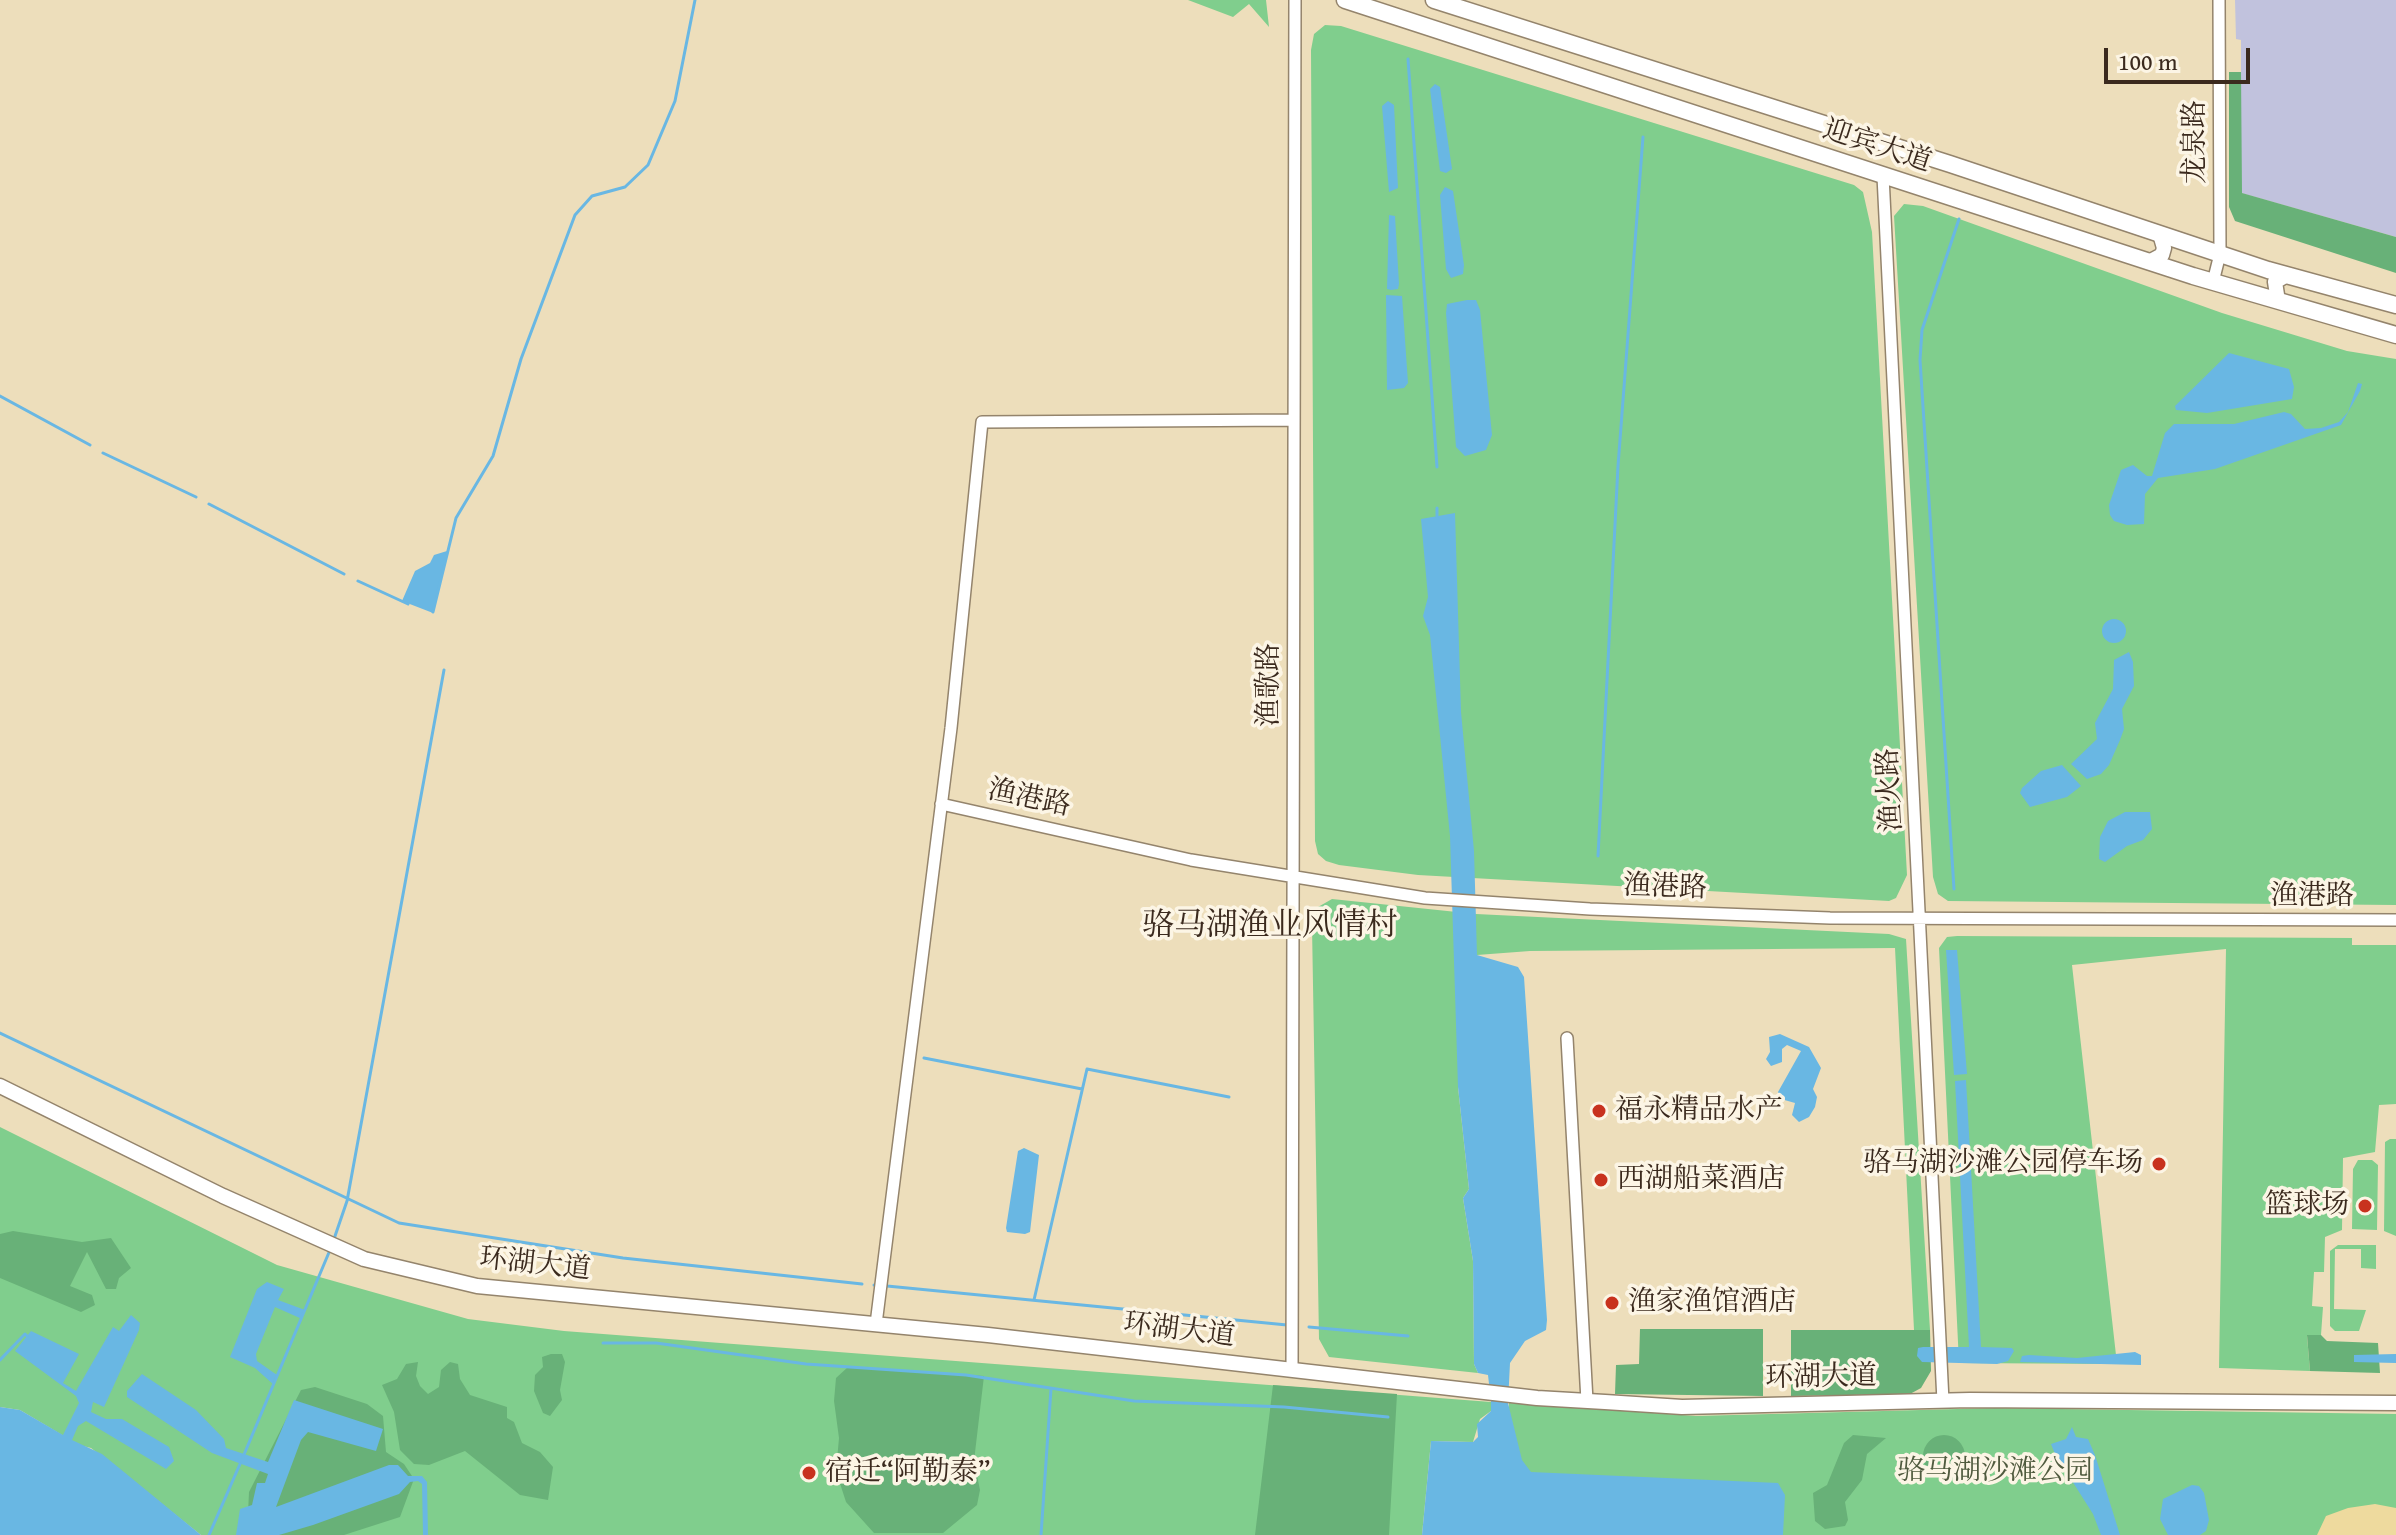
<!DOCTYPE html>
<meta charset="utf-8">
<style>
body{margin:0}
#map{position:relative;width:2396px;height:1535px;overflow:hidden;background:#eddebb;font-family:"Gentium Book Plus",serif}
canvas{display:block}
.scale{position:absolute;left:2104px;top:48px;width:146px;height:36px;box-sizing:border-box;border:4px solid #3b2a1e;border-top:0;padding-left:10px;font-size:24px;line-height:28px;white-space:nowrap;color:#3b2a1e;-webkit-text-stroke:6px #fcf5e5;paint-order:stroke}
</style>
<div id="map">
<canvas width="2396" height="1535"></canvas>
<div class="scale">100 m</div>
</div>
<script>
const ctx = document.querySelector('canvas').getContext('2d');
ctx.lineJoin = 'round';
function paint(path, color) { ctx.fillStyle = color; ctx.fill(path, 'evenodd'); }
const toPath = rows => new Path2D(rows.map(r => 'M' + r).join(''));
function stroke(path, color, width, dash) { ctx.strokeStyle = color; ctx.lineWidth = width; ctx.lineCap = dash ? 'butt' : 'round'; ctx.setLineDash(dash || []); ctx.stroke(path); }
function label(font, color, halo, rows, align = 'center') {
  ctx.font = font + ' "Gentium Book Plus","Noto Serif SC",serif'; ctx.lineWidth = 7; ctx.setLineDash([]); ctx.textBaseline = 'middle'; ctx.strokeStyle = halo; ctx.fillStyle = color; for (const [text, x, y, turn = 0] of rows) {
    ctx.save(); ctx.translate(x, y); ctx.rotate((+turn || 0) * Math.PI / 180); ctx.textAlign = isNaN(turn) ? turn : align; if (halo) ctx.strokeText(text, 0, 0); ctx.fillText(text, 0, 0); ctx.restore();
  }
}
paint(toPath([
 [2235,0,2396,0,2396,237,2241,193,2241,40,2236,39]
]), '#c1c2dd');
paint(toPath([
 [1188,0,1266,0,1269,27,1249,4,1233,17],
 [1325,25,1341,26,1854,185,1863,192,1872,232,1907,875,1896,898,1889,901,1418,875,1339,865,1326,861,1318,854,1315,841,1311,50,1314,34],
 [1904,204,1923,206,2222,313,2347,351,2396,359,2396,905,1948,901,1938,894,1933,877,1894,216],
 [1332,899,1476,914,1889,934,1906,939,1930,1330,1914,1330,1895,948,1530,951,1477,955,1458,1039,1458,1087,1469,1189,1463,1198,1473,1261,1474,1364,1478,1373,1329,1357,1319,1339,1312,926,1318,907],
 [1957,936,2352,938,2352,945,2396,945,2396,1104,2379,1105,2375,1152,2343,1158,2342,1230,2325,1237,2324,1272,2314,1272,2312,1306,2323,1307,2321,1335,2307,1336,2310,1371,2219,1368,2226,949,2072,965,2117,1364,1959,1363,1939,948,1947,937],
 [0,1127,277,1265,468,1319,564,1331,1491,1402,1491,1411,1480,1419,1473,1442,1431,1441,1422,1535,201,1535,91,1448,79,1445,20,1410,0,1407],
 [2390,1139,2396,1139,2396,1236,2384,1231,2385,1142],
 [2358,1160,2372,1160,2378,1165,2377,1230,2352,1229,2353,1169],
 [2338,1245,2376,1245,2376,1269,2361,1268,2361,1249,2335,1249,2334,1309,2366,1310,2359,1331,2335,1331,2330,1326,2330,1251],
 [1509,1403,1696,1416,1995,1408,2396,1414,2396,1535,1506,1535]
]), '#80ce8d');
paint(toPath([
 [2229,72,2241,72,2242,193,2396,237,2396,273,2235,221,2229,207],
 [13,1231,82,1242,111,1238,131,1268,119,1278,116,1289,106,1289,87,1252,70,1286,92,1295,95,1305,81,1312,0,1278,0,1234],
 [1640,1329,1763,1329,1763,1396,1615,1394,1616,1365,1639,1364],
 [1791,1330,1930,1330,1931,1371,1921,1388,1910,1394,1791,1396],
 [2307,1335,2321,1335,2327,1341,2378,1343,2380,1373,2310,1371],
 [551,1354,562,1354,565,1362,560,1390,562,1400,550,1416,543,1413,534,1391,535,1375,543,1367,542,1357],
 [418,1362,416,1376,420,1386,428,1394,439,1387,441,1370,450,1362,458,1364,460,1379,470,1395,507,1407,507,1418,514,1422,522,1443,540,1452,553,1467,548,1500,520,1495,465,1451,429,1465,414,1464,400,1450,394,1412,382,1385,397,1379,406,1364],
 [848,1367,984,1376,974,1461,980,1490,977,1505,943,1533,874,1533,846,1502,836,1471,839,1438,834,1401,836,1378],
 [1273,1385,1397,1394,1389,1535,1255,1535],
 [315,1387,367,1404,383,1416,386,1452,404,1464,414,1479,400,1517,344,1535,247,1535,249,1492,301,1390],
 [1853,1435,1886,1438,1867,1454,1862,1480,1845,1502,1848,1520,1845,1526,1825,1529,1815,1521,1813,1493,1827,1485,1844,1443],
 '1923 1456a21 21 0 1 1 42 0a21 21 0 1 1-42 0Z'
]), '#68b178');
paint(toPath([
 [2375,1504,2396,1508,2396,1535,2317,1535,2326,1516,2348,1508]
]), '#eeda9e');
paint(toPath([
 [1435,84,1440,87,1452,169,1446,173,1440,171,1430,89],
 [1388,101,1394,105,1398,188,1389,192,1382,106],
 [1445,187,1453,191,1464,265,1463,274,1451,278,1446,269,1440,195],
 [1389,215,1395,216,1399,284,1398,289,1391,290,1387,289],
 [1386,295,1402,296,1408,383,1404,388,1387,390],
 [1467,300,1476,300,1480,310,1492,435,1486,450,1465,456,1456,447,1446,313,1447,304],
 [2229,353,2289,369,2294,387,2292,399,2207,413,2176,410,2175,406],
 [2358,383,2362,384,2360,391,2341,425,2215,469,2158,478,2145,494,2144,524,2127,525,2114,521,2110,515,2109,505,2121,470,2133,465,2147,476,2152,476,2165,433,2174,424,2234,424,2284,412,2291,414,2305,429,2321,428,2339,422,2348,412],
 [1455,513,1461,712,1474,851,1477,955,1518,967,1524,977,1547,1320,1546,1330,1525,1341,1510,1363,1508,1403,1522,1460,1531,1472,1778,1483,1785,1495,1783,1535,1422,1535,1431,1441,1473,1442,1478,1437,1477,1424,1491,1411,1491,1402,1488,1375,1478,1373,1474,1364,1473,1261,1463,1198,1469,1189,1458,1087,1450,836,1430,635,1423,616,1428,597,1421,519],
 [447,551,433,613,402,601,415,571,430,563,434,555],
 '2102 631a12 12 0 1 1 24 0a12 12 0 1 1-24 0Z',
 [2129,652,2133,662,2134,686,2122,709,2124,729,2120,740,2109,765,2101,774,2087,779,2071,764,2097,739,2095,723,2113,689,2114,660],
 [2062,765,2081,786,2067,797,2030,807,2020,793,2022,788,2041,771],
 [2125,812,2150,812,2152,829,2143,840,2127,846,2105,862,2099,859,2100,837,2108,821],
 [1946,950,1957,950,1967,1074,1954,1075],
 [1780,1034,1809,1047,1821,1068,1813,1089,1817,1097,1815,1107,1809,1117,1799,1122,1792,1115,1795,1103,1781,1099,1778,1092,1801,1051,1787,1045,1782,1049,1782,1062,1771,1066,1766,1059,1770,1052,1769,1037],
 [1966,1080,1981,1347,2012,1348,2014,1351,2008,1361,1997,1364,1922,1362,1917,1356,1918,1348,1923,1347,1969,1347,1955,1081],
 [1024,1148,1039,1155,1030,1232,1025,1234,1007,1232,1006,1228,1018,1151],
 [267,1282,284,1289,278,1300,305,1310,302,1319,275,1307,256,1354,257,1361,277,1375,274,1385,255,1368,230,1357,257,1289],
 [131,1315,140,1323,139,1330,104,1407,93,1402,91,1412,106,1419,122,1419,169,1447,174,1461,166,1469,86,1421,78,1426,72,1440,102,1454,201,1535,0,1535,0,1407,20,1410,63,1435,79,1403,76,1396,15,1351,31,1331,79,1354,63,1383,76,1391,113,1327,119,1331],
 [2135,1352,2141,1355,2141,1365,2020,1362,2022,1356,2029,1355,2077,1358],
 [2396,1354,2396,1363,2354,1362,2354,1355],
 [142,1374,196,1410,224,1439,226,1448,268,1462,294,1400,383,1429,376,1451,308,1432,301,1440,276,1507,389,1465,398,1465,408,1476,422,1476,427,1482,428,1535,423,1535,422,1484,418,1481,410,1482,399,1494,313,1525,279,1535,236,1535,240,1509,252,1505,257,1483,265,1483,268,1474,212,1453,127,1397,127,1391],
 [2072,1427,2076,1437,2088,1439,2095,1455,2120,1535,2101,1535,2093,1514,2055,1454,2051,1444,2066,1439],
 [2192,1485,2199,1486,2204,1493,2209,1520,2206,1531,2200,1535,2168,1535,2160,1519,2163,1499]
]), '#69b7e3');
stroke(toPath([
 [1408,59,1437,467],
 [0,396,90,445],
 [103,453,196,497],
 [209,504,344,574],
 [1437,508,1437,516],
 [358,581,408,604],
 [433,612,456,518,493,456,521,359,575,215,592,196,625,187,648,165,675,101,695,0],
 [1598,856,1618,466,1643,137],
 [1954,889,1920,360,1922,330,1959,219],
 [0,1033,399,1223,623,1258,862,1284],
 [924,1058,1082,1089],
 [334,1239,347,1201,444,670],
 [874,1285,875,1285],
 [887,1286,1287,1325],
 [1034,1300,1087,1069,1229,1097],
 [1309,1327,1408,1336],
 [603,1343,656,1343,806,1364,966,1375,1134,1401,1284,1407,1388,1417],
 [0,1360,25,1334,27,1336],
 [243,1457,330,1250],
 [209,1535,240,1464],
 [1041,1535,1051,1389]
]), '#69b7e3', 3);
const minor = toPath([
 [1883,176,1943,1401],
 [2213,282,2220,254,2219,0],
 [941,804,1191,860,1425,898,1590,909,1830,918,2396,920],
 [1567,1038,1587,1401],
 [876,1324,951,728,982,422,1294,420],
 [1292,1370,1295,0]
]);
const major = toPath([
 [2149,262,2162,255,2164,248,2160,234],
 [2278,301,2275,282,2287,275],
 [0,1086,223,1196,364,1259,477,1286,988,1335,1537,1398,1605,1402,1682,1407,1970,1400,2396,1403]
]);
const highway = toPath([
 [1345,0,2193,276,2396,335],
 [1434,0,1950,164,2268,270,2396,305]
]);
stroke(minor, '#94846c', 14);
stroke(major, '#94846c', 17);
stroke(highway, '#94846c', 19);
stroke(minor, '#fff', 11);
stroke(major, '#fff', 14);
stroke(highway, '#fff', 16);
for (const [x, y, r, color] of [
 [1599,1111,8,"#c8321e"],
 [2159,1164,8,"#c8321e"],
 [1601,1180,8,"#c8321e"],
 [2365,1206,8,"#c8321e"],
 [1612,1303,8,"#c8321e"],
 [809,1473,8,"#c8321e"]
]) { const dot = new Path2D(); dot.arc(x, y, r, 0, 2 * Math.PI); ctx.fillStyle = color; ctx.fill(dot); stroke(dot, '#fcf5e5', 3); }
label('28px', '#3b2a1e', '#fcf5e5', [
 ["龙泉路",2196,142,-90],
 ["迎宾大道",1877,147,18],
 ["渔歌路",1270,685,-90],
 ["渔火路",1891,790,-93],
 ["渔港路",1029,799,12],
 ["渔港路",1665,888,2],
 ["渔港路",2312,897],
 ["环湖大道",535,1265,6],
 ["环湖大道",1179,1331,7],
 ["环湖大道",1821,1378,-1]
]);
label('28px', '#3b2a1e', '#fcf5e5', [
 ["福永精品水产",1615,1111],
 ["骆马湖沙滩公园停车场",2143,1164,"right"],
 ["西湖船菜酒店",1617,1180],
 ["篮球场",2349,1206,"right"],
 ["渔家渔馆酒店",1628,1303],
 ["宿迁“阿勒泰”",825,1473]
], 'left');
label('28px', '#505b3f', '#fcf5e5', [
 ["骆马湖沙滩公园",1995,1472]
]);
label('32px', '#3b2a1e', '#fcf5e5', [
 ["骆马湖渔业风情村",1270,927]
]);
</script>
